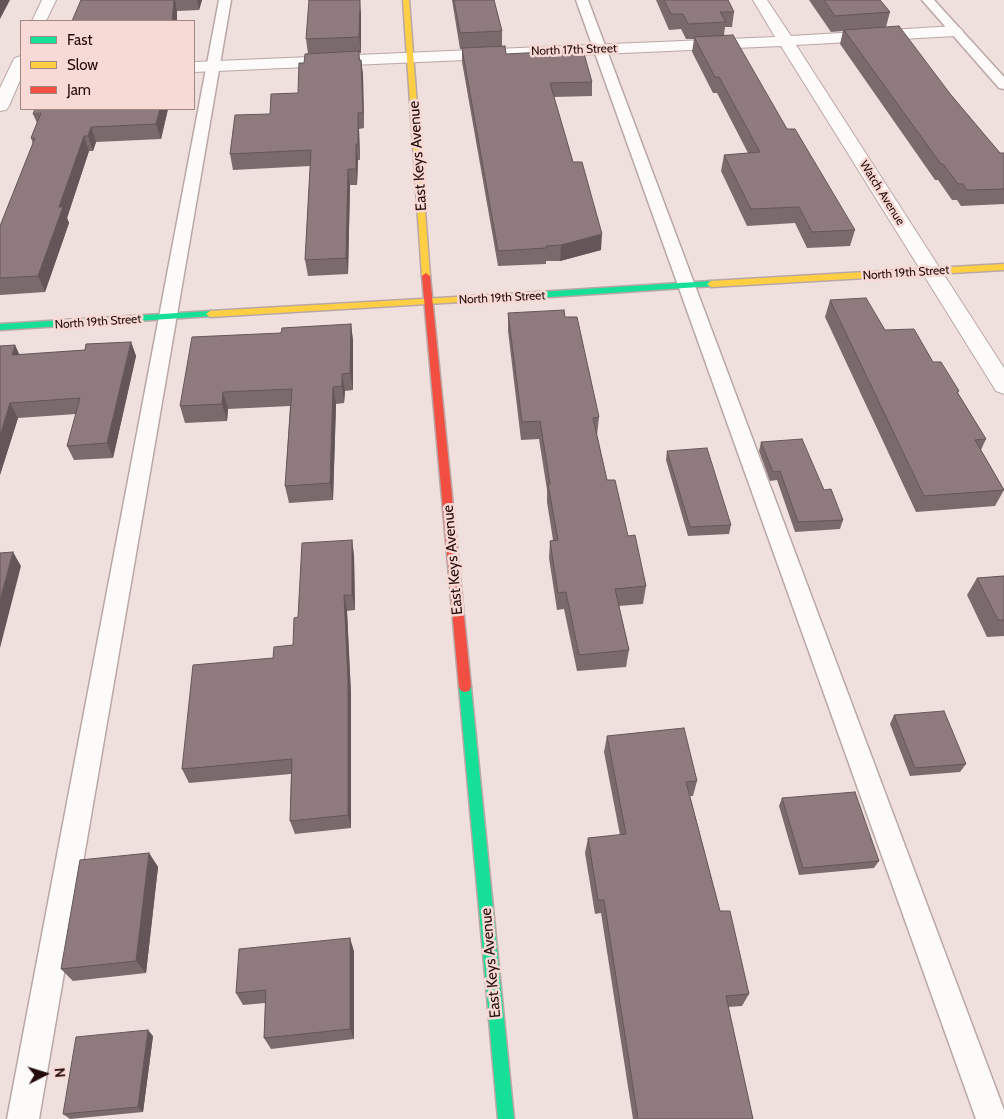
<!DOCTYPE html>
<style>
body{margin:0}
#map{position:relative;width:1004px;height:1119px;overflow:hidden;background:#efe0de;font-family:Cabin,sans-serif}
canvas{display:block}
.legend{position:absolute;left:20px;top:20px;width:175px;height:90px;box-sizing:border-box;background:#f7dad6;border:1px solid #a38784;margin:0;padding:6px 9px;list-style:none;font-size:15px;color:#240b09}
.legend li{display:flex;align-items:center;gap:10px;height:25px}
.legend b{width:25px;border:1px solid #a38784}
.north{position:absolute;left:20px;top:1049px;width:50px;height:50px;-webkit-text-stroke:4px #f7dad6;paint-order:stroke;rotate:85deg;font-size:14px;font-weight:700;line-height:20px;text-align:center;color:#240b09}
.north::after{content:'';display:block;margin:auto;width:18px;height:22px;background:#240b09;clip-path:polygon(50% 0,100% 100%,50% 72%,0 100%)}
</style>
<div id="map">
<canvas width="1004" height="1119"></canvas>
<ul class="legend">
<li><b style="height:6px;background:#16e098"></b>Fast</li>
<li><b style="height:6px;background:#ffcf43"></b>Slow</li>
<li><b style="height:6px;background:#f24e42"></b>Jam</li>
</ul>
<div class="north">N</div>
</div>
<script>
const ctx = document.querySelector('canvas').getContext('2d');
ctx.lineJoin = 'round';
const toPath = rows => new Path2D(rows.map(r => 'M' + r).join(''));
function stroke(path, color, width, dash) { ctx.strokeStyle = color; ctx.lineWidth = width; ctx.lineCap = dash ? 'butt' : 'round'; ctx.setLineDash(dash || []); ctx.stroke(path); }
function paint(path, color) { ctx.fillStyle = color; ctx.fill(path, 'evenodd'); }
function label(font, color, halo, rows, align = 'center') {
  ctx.font = font + ' Cabin,sans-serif'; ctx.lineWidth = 5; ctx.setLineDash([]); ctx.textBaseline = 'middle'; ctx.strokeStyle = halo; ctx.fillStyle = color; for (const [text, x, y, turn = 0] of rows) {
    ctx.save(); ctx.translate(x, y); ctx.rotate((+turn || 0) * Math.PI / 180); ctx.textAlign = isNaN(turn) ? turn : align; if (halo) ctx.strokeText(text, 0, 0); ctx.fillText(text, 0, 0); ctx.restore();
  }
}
const lane = toPath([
 [219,0,231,0,39,1119,7,1119,219,0],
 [576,0,588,0,1004,1110,1004,1119,976,1119,576,0],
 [922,0,934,0,1004,77,1004,89,999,88,922,0]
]);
const street = toPath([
 [42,0,56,0,46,21,32,21,42,0],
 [753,0,767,0,791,36,955,26,960,28,963,31,960,34,955,36,796,45,1004,368,1004,394,996,391,781,46,194,72,194,62,775,37,753,0],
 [21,56,21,78,9,106,6,110,0,111,0,88,13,61,15,58,21,56]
]);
const fast = toPath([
 [711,281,715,284,714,286,491,301,487,298,491,295,711,281],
 [210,311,214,314,213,316,0,330,0,324,210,311],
 [465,682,469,683,471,687,514,1119,498,1119,459,687,461,683,465,682]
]);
const slow = toPath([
 [403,0,409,0,430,276,426,279,422,276,403,0],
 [1004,264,1004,270,711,287,707,284,711,281,1004,264],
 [491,295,495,298,494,300,210,317,206,314,210,311,491,295]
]);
const jam = toPath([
 [426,273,430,276,471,687,469,691,465,692,461,691,459,687,422,276,426,273]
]);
stroke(lane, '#baa7a5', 3);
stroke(street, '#baa7a5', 2);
stroke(fast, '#baa7a5', 3);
stroke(slow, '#baa7a5', 3);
stroke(jam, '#baa7a5', 3);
paint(lane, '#fdfafa');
paint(street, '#fdfafa');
paint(fast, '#16e098');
paint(slow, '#ffcf43');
paint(jam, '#f24e42');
paint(toPath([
 [81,0,202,0,199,10,177,11],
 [452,0,494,0,502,31,502,46,506,54,592,82,592,96,554,97,573,162,601,250,560,261,546,261,546,264,498,266,462,62,462,49,460,49],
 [656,0,728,0,734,12,732,27,725,27,724,35,855,230,850,246,807,248,795,223,747,226,721,171,724,155,748,153,717,93,713,93,692,52,694,39,686,39,681,29,669,30],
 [809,0,880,0,890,12,886,27,951,95,1000,153,1004,153,1004,204,961,206,957,200,952,200,938,180,935,180,840,44,843,31,831,32],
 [361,13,361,53,359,53,360,60,361,60,363,75,364,128,359,129,360,160,358,160,357,185,350,185,348,274,308,276,305,260,310,166,233,170,230,154,270,114,298,93,304,63,308,54,306,39],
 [168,109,161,139,96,142,93,151,89,151,67,218,69,223,45,292,0,295,0,226,33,144,31,138,37,123,33,114],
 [830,300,885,330,933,362,959,391,958,393,986,439,981,450,1004,490,995,506,916,512,825,317],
 [508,313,565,317,599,417,597,435,607,480,646,586,643,604,619,606,629,650,626,667,577,671,564,609,557,610,549,558,550,541,553,540,547,502,547,490,539,439,521,440,508,331],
 [351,324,353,341,353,390,345,391,344,403,336,404,333,500,289,503,285,486,290,406,228,409,227,421,185,423,180,406,281,333],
 [131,342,136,356,113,458,74,460,67,446,76,414,18,418,0,475,15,345,19,355,85,350],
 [761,442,824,490,843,520,840,529,795,532,777,480,770,481,759,451],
 [667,451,731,525,729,534,688,536,666,460],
 [352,540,354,556,355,610,347,611,351,695,351,828,295,834,290,821,291,774,189,783,182,769,273,658,293,645],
 [1004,576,1004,636,987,637,967,595,977,578],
 [894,715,966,764,960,772,910,776,890,724],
 [607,736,697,781,693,796,690,796,720,911,749,994,742,1006,728,1007,753,1119,633,1119,601,913,595,914,585,853,588,838,620,835,604,752],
 [782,798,879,861,874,868,799,875,779,806],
 [149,853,158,867,146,973,73,981,61,969],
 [354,951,354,1039,271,1049,264,1038,265,1003,243,1005,236,993],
 [153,1036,143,1112,70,1119,63,1114]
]), '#7b6a6c');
paint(toPath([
 [0,0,10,0,0,19],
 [174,0,175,0,177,11,177,21,172,21],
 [197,0,202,0,199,10],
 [360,0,361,13,361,53,359,37],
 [361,60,363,75,364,128,363,113],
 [160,109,168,109,161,139,156,124],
 [358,113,359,129,360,160,358,144],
 [91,127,96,142,93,151,88,136],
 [84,136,89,151,67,218,69,223,45,292,38,276,59,207],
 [356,144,358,160,357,185,356,169],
 [348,169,350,185,348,274,346,258],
 [602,234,601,250,560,261,561,245],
 [351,324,353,341,353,390,350,373],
 [131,342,136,356,113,458,107,443],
 [15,345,22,360,12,355],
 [342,374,345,391,344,403,342,386],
 [333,387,336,404,333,500,330,483],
 [223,392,228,409,227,421,222,404],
 [10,403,18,418,0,475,0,435],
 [352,540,354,556,355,610,352,595],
 [13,552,21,566,0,648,0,600],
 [344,595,347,611,351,695,351,828,348,815],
 [149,853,158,867,146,973,136,961],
 [350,938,354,951,354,1039,350,1029],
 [148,1030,153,1036,143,1112,138,1107]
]), '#645658');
const building = toPath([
 [81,0,174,0,172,21,72,21,81,0],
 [309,0,360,0,359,37,306,39,309,0],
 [454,0,494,0,502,31,460,33,454,0],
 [664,0,728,0,734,12,720,12,726,22,688,24,683,14,671,14,664,0],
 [824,0,880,0,890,12,835,16,824,0],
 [899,26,951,95,1000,153,1004,153,1004,189,967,190,963,184,958,184,943,164,941,164,844,30,899,26],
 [733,35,787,129,795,129,855,230,812,232,799,207,751,209,724,155,760,152,719,77,715,77,694,37,733,35],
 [505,46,506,54,583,50,592,82,550,83,573,162,582,162,602,234,561,245,546,246,546,248,498,251,462,48,505,46],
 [359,51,359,60,361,60,363,113,358,113,358,144,356,144,356,169,348,169,346,258,305,260,311,150,230,154,235,115,270,114,271,94,298,93,299,63,304,63,305,54,359,51],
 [35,109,160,109,156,124,91,127,88,136,84,136,59,207,63,207,38,276,0,278,0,226,35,138,31,138,41,113,33,114,35,109],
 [866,298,885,330,914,329,933,362,941,362,959,391,957,392,986,439,975,440,1004,490,924,496,830,300,866,298],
 [564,310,565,317,577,317,599,417,593,418,607,480,615,480,628,536,635,535,646,586,615,589,629,650,579,655,566,592,558,593,550,541,558,540,548,484,550,484,540,421,522,422,508,313,564,310],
 [351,324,350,373,342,374,342,386,333,387,330,483,285,486,292,389,223,392,222,404,180,406,192,337,281,333,282,328,351,324],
 [131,342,107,443,67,446,80,398,10,403,0,435,0,346,15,345,12,355,85,350,86,344,131,342],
 [802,439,824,490,831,489,843,520,798,522,780,471,773,472,761,442,802,439],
 [707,448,731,525,690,527,667,451,707,448],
 [352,540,352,595,344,595,348,680,348,815,290,821,292,759,182,769,193,665,273,658,274,647,293,645,294,618,298,617,302,543,352,540],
 [13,552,0,600,0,553,13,552],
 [1004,576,1004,620,998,620,977,578,1004,576],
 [944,711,966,764,915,768,894,715,944,711],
 [684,728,697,781,686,782,720,911,730,911,749,994,726,996,753,1119,638,1119,604,900,598,900,588,838,626,834,607,736,684,728],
 [855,792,879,861,803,868,782,798,855,792],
 [149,853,136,961,61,969,80,860,149,853],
 [350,938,350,1029,264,1038,266,990,236,993,239,949,350,938],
 [148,1030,138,1107,63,1114,76,1037,148,1030]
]);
paint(building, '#8f7b7e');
stroke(building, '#645658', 1);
label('12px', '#240b09', '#f7dad6', [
 ["North 17th Street",574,50,-2],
 ["Watch Avenue",882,193,58],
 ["North 19th Street",906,273,-4],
 ["North 19th Street",502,298,-3],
 ["North 19th Street",98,322,-4]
]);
label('15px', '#240b09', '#f7dad6', [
 ["East Keys Avenue",418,156,-94],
 ["East Keys Avenue",453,560,-95],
 ["East Keys Avenue",491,963,-95]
]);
</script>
